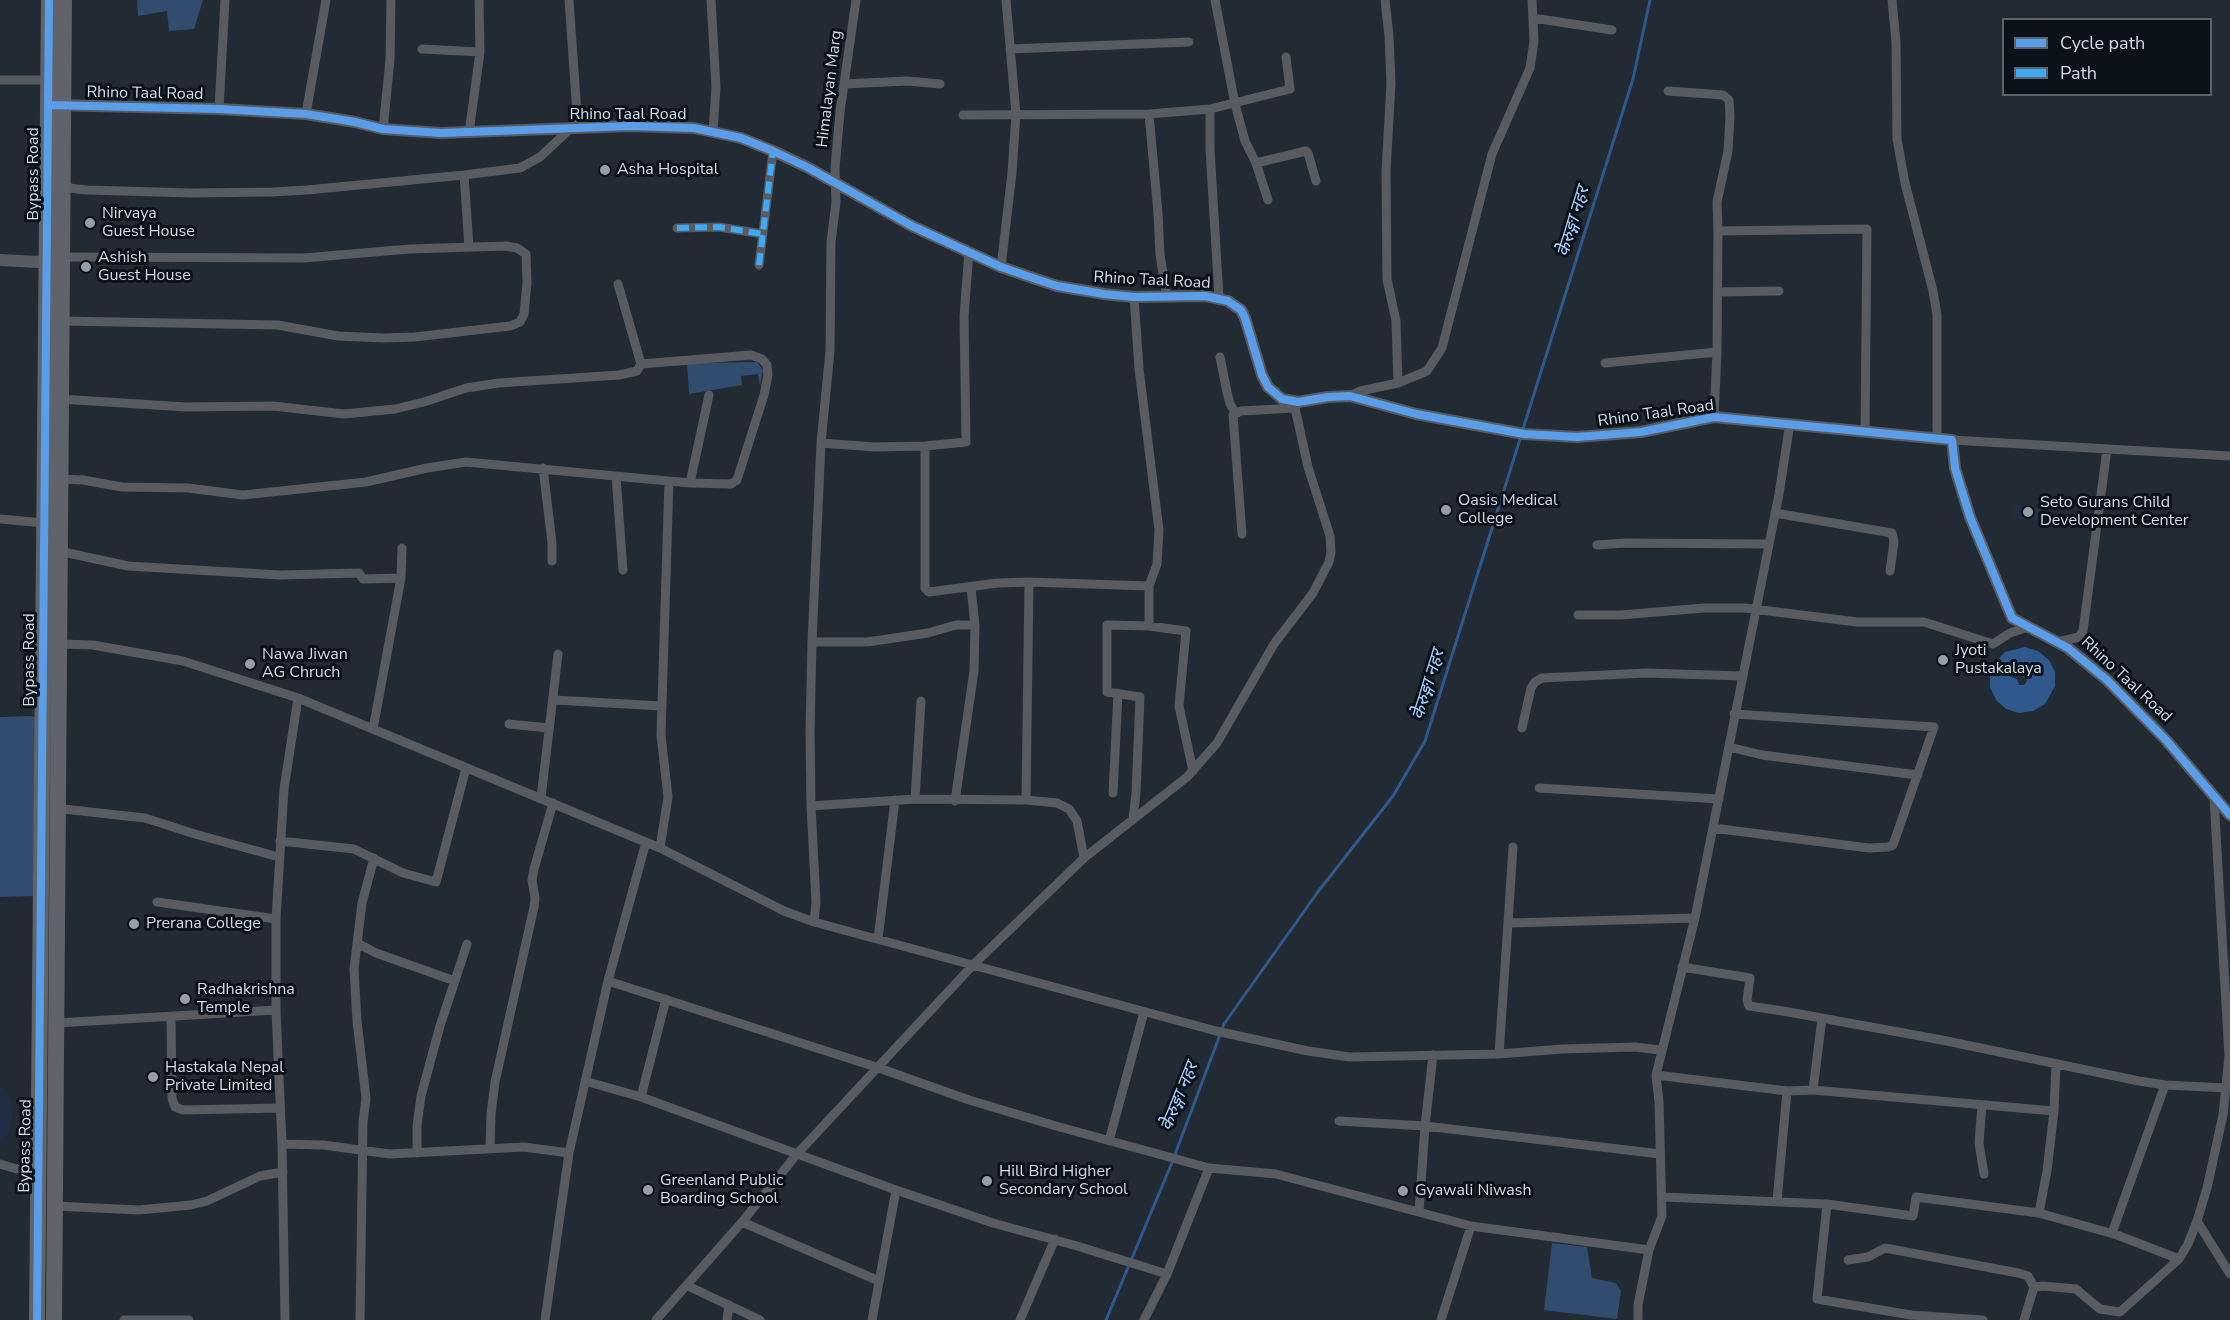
<!DOCTYPE html>
<meta charset="utf-8">
<style>
body{margin:0}
#map{position:relative;width:2230px;height:1320px;overflow:hidden;background:#222a34;font-family:"Nunito Sans",sans-serif}
canvas{display:block}
.legend{position:absolute;left:2002px;top:18px;width:210px;height:78px;box-sizing:border-box;background:#0b121a;border:2px solid #5b636c;margin:0;padding:8px 10px;list-style:none;font-size:18px;color:#d3dce8}
.legend li{display:flex;align-items:center;gap:12px;height:30px}
.legend b{width:30px;border:2px solid #5b636c}
</style>
<div id="map">
<canvas width="2230" height="1320"></canvas>
<ul class="legend">
<li><b style="height:8px;background:#5a9eea"></b>Cycle path</li>
<li><b style="height:8px;background:#3fa9f5"></b>Path</li>
</ul>
</div>
<script>
const ctx = document.querySelector('canvas').getContext('2d');
ctx.lineJoin = 'round';
function paint(path, color) { ctx.fillStyle = color; ctx.fill(path, 'evenodd'); }
const toPath = rows => new Path2D(rows.map(r => 'M' + r).join(''));
function stroke(path, color, width, dash) { ctx.strokeStyle = color; ctx.lineWidth = width; ctx.lineCap = dash ? 'butt' : 'round'; ctx.setLineDash(dash || []); ctx.stroke(path); }
function label(font, color, halo, rows, align = 'center') {
  ctx.font = font + ' "Nunito Sans","Noto Sans Devanagari",sans-serif'; ctx.lineWidth = 6; ctx.setLineDash([]); ctx.textBaseline = 'middle'; ctx.strokeStyle = halo; ctx.fillStyle = color; for (const [text, x, y, turn = 0] of rows) {
    ctx.save(); ctx.translate(x, y); ctx.rotate((+turn || 0) * Math.PI / 180); ctx.textAlign = isNaN(turn) ? turn : align; if (halo) ctx.strokeText(text, 0, 0); ctx.fillText(text, 0, 0); ctx.restore();
  }
}
paint(toPath([
 [2015,505,2041,508,2040,521,2014,519],
 [0,1087,7,1092,13,1107,12,1123,6,1137,0,1144]
]), '#1f2e44');
paint(toPath([
 [137,0,203,0,194,29,169,31,167,11,138,16],
 [757,362,763,370,760,386,758,374,741,376,742,385,689,394,687,363],
 [31,716,36,717,33,896,0,897,0,717],
 [1552,1243,1587,1247,1592,1278,1616,1283,1621,1291,1617,1319,1544,1310]
]), '#324c6f');
paint(toPath([
 [2025,647,2038,651,2049,660,2055,672,2055,686,2045,704,2033,711,2019,713,2006,709,1996,700,1990,687,1990,674,1991,669,2017,679,2019,685,2024,685,2027,681,2024,677,1993,665,2005,652]
]), '#2f588c');
stroke(toPath([
 [1523,429,1633,79,1650,0],
 [1106,1320,1171,1165,1224,1024,1317,893,1393,796,1425,741,1521,436]
]), '#2f588c', 3);
stroke(toPath([
 [569,0,578,128],
 [711,0,716,87,713,131],
 [1215,0,1235,104,1245,141,1256,163,1268,200],
 [1385,0,1389,36,1391,84,1386,171,1387,279,1396,321,1398,383],
 [1892,0,1896,42,1897,139,1905,183,1933,291,1937,315,1937,439],
 [1533,18,1612,30],
 [422,49,480,52],
 [1010,49,1189,42],
 [0,80,52,80],
 [844,84,907,81,940,84],
 [1668,91,1723,95,1729,100,1730,117,1728,151,1717,202,1718,231],
 [219,109,225,0],
 [1210,109,1210,149,1219,298],
 [306,114,326,0],
 [1149,114,1158,213,1160,255,1167,297],
 [963,115,1149,114,1210,109,1290,89,1286,57],
 [383,129,390,60,391,0],
 [469,133,480,52,479,0],
 [1256,163,1306,151,1308,153,1316,181],
 [464,175,469,247],
 [61,187,87,190,192,193,272,192,307,190,464,175,520,168,540,157,571,128],
 [677,228,719,227,763,234],
 [759,265,773,151],
 [1001,267,1012,173,1016,114,1006,0],
 [618,284,641,364],
 [1718,292,1779,291],
 [61,321,278,325,338,336,384,338,415,337,510,326,520,322,524,314,527,283,526,254,517,248,506,246,409,249,304,258,61,257],
 [1220,357,1227,392,1230,404,1235,412],
 [1605,363,1717,352],
 [1350,396,1360,391,1398,383,1427,371,1442,348,1492,154,1530,68,1534,41,1532,0],
 [1714,417,1717,352,1718,231,1867,229,1865,431],
 [1952,440,2230,456],
 [821,443,875,447,925,446,966,442,964,316,969,252],
 [925,446,925,588,929,592,998,583,1029,582,1149,586,1157,564,1159,530,1139,369,1134,297],
 [543,468,552,543,552,561],
 [616,476,623,570],
 [60,479,83,480,122,487,188,488,243,495,366,482,427,468,466,462,690,483,731,484,737,480,764,395,768,375,767,365,762,359,751,355,641,364,637,371,619,375,499,383,466,388,424,402,395,409,344,414,273,406,186,407,60,399],
 [690,483,709,395],
 [1775,513,1892,533,1894,542,1890,571],
 [0,519,44,523],
 [1242,534,1233,415,1241,411,1295,408],
 [1597,545,1624,543,1769,544],
 [59,551,128,566,280,575,359,573,363,579,401,578],
 [1149,586,1149,626,1186,631,1179,706,1193,771],
 [1578,615,1621,615,1704,608,1745,608,1857,622,1924,622,1993,644,2010,633,2025,628,2032,628],
 [812,642,867,642,928,633,956,625,975,625],
 [2058,642,2079,637,2083,631,2107,449],
 [60,644,93,645,183,661,298,698,660,848,784,911,814,922,1216,1031,1308,1051,1350,1057,1499,1054,1562,1049,1635,1047,1660,1050],
 [554,700,662,706],
 [509,724,549,728],
 [1522,728,1531,688,1535,682,1542,678,1646,673,1743,676],
 [373,729,401,578,402,548],
 [1729,747,1762,755,1918,775],
 [1539,788,1719,799],
 [1113,793,1118,693],
 [541,798,558,654],
 [915,799,921,701],
 [1026,800,1029,582],
 [955,801,974,671,975,625,971,588],
 [811,806,810,731,812,642,821,443,830,351,831,242,836,202,835,168,840,112,856,0],
 [54,808,145,818,195,834,279,857],
 [1133,819,1136,793,1140,697,1107,692,1107,625,1149,626],
 [1713,828,1869,848,1888,847,1893,845,1934,727,1734,714],
 [280,841,354,849,403,873,436,882,466,768],
 [660,848,668,797,661,735,669,481],
 [157,902,276,919],
 [814,922,816,902,811,806,915,799,1026,800,1057,803,1069,809,1077,821,1084,858],
 [1508,923,1513,847],
 [878,939,895,800],
 [357,943,376,953,455,981],
 [1682,967,1750,978,1747,1000,1749,1006,1783,1011,1942,1040,2139,1081,2165,1085,2227,1088],
 [608,981,876,1067,969,1100,1056,1126,1209,1168,1276,1174,1471,1226,1649,1250],
 [171,1017,172,1098,175,1107,183,1110,279,1108],
 [57,1023,276,1010],
 [1499,1054,1508,923,1695,918],
 [1656,1075,1787,1091,1813,1090,1822,1018],
 [585,1081,641,1097,896,1190,993,1223,1077,1246,1167,1274],
 [1813,1090,2054,1111],
 [641,1097,666,999],
 [1982,1105,1979,1143,1984,1174],
 [1339,1121,1425,1126,1660,1154],
 [1109,1141,1144,1012],
 [282,1144,323,1145,390,1154,524,1147,569,1153],
 [490,1148,491,1114,495,1082,534,907,535,898,532,880,534,869,553,803],
 [417,1153,417,1126,421,1096,440,1026,467,944],
 [0,1164,17,1169,39,1170],
 [1663,1197,1827,1204,1913,1216,1916,1197,2039,1213,2117,1235,2179,1259],
 [1777,1201,1787,1091],
 [1827,1204,1817,1299,1911,1315,1983,1320],
 [54,1206,139,1210,191,1205,207,1201,260,1176,283,1172],
 [1419,1212,1425,1126,1433,1055],
 [2039,1213,2047,1171,2054,1111,2056,1064],
 [2197,1221,2230,1274],
 [742,1222,879,1281],
 [2112,1233,2165,1085],
 [1848,1260,1868,1257,1885,1248,2018,1273,2028,1276,2034,1287],
 [688,1286,760,1320],
 [124,1320,189,1320],
 [285,1320,282,1144,276,1010,276,919,284,789,298,698],
 [360,1320,363,1122,366,1098,357,1021,354,969,362,903,374,858],
 [545,1320,569,1153,608,981,646,842],
 [656,1320,742,1222,797,1154,973,965,1084,858,1187,777,1217,743,1274,644,1313,593,1329,562,1331,553,1330,536,1308,467,1295,408,1298,402],
 [727,1320,729,1305],
 [872,1320,896,1190],
 [1020,1320,1055,1239],
 [1144,1320,1167,1274,1209,1168],
 [1441,1320,1471,1226],
 [1638,1320,1638,1305,1649,1250,1662,1216,1659,1102,1656,1075,1695,918,1779,494,1790,423],
 [2024,1320,2034,1287,2043,1286,2076,1289,2100,1309,2120,1312,2179,1259,2188,1244,2197,1221,2207,1188,2223,1115,2229,1056,2214,798]
]), '#585b60', 9);
stroke(toPath([
 [55,105,219,109,306,114,355,122,383,129,441,133,630,126,694,128,741,138,773,151,807,167,912,226,1001,267,1033,278,1057,286,1104,294,1134,297,1205,296,1228,301,1241,310,1245,318,1262,375,1268,387,1282,399,1298,402,1328,397,1350,396,1416,414,1524,434,1577,437,1641,432,1714,417,1952,440,1955,468,1970,517,2012,618,2068,648,2107,680,2166,740,2230,815],
 [0,260,37,262,54,259]
]), '#585b60', 12);
stroke(toPath([
 [37,1320,49,0],
 [54,1320,64,0]
]), '#60646a', 16);
stroke(toPath([
 [677,228,719,227,763,234],
 [759,265,773,151]
]), '#3fa9f5', 6, [12, 6]);
stroke(toPath([
 [48,105,219,109,306,114,355,122,383,129,441,133,630,126,694,128,741,138,773,151,807,167,912,226,1001,267,1033,278,1057,286,1104,294,1134,297,1205,296,1228,301,1241,310,1245,318,1262,375,1268,387,1282,399,1298,402,1328,397,1350,396,1416,414,1524,434,1577,437,1641,432,1714,417,1952,440,1955,468,1970,517,2012,618,2068,648,2107,680,2166,740,2230,815],
 [37,1320,49,0]
]), '#5a9eea', 8);
for (const [x, y, r, color] of [
 [605,170,6,"#959ea9"],
 [90,223,6,"#959ea9"],
 [86,267,6,"#959ea9"],
 [1446,510,6,"#959ea9"],
 [2028,512,6,"#959ea9"],
 [1943,660,6,"#959ea9"],
 [250,664,6,"#959ea9"],
 [134,924,6,"#959ea9"],
 [185,999,6,"#959ea9"],
 [153,1077,6,"#959ea9"],
 [987,1181,6,"#959ea9"],
 [648,1190,6,"#959ea9"],
 [1403,1191,6,"#959ea9"]
]) { const dot = new Path2D(); dot.arc(x, y, r, 0, 2 * Math.PI); ctx.fillStyle = color; ctx.fill(dot); stroke(dot, '#0b121a', 2); }
label('16px', '#d3dce8', '#0b121a', [
 ["Himalayan Marg",830,89,-83],
 ["Rhino Taal Road",145,94,1],
 ["Rhino Taal Road",628,115],
 ["Bypass Road",34,174,-90],
 ["Rhino Taal Road",1152,281,3],
 ["Rhino Taal Road",1656,414,-8],
 ["Bypass Road",30,660,-90],
 ["Rhino Taal Road",2126,680,43],
 ["Bypass Road",26,1146,-89]
]);
label('16px', '#d3dce8', '#0b121a', [
 ["Asha Hospital",617,170],
 ["Nirvaya",102,214],
 ["Guest House",102,232],
 ["Ashish",98,258],
 ["Guest House",98,276],
 ["Oasis Medical",1458,501],
 ["College",1458,519],
 ["Seto Gurans Child",2040,503],
 ["Development Center",2040,521],
 ["Jyoti",1955,651],
 ["Pustakalaya",1955,669],
 ["Nawa Jiwan",262,655],
 ["AG Chruch",262,673],
 ["Prerana College",146,924],
 ["Radhakrishna",197,990],
 ["Temple",197,1008],
 ["Hastakala Nepal",165,1068],
 ["Private Limited",165,1086],
 ["Hill Bird Higher",999,1172],
 ["Secondary School",999,1190],
 ["Greenland Public",660,1181],
 ["Boarding School",660,1199],
 ["Gyawali Niwash",1415,1191]
], 'left');
label('italic 18px', '#a7ccfe', '#0b121a', [
 ["केेरुङ्गा नहर",1574,222,-73],
 ["केेरुङ्गा नहर",1429,685,-73],
 ["केेरुङ्गा नहर",1180,1097,-68]
]);
</script>
